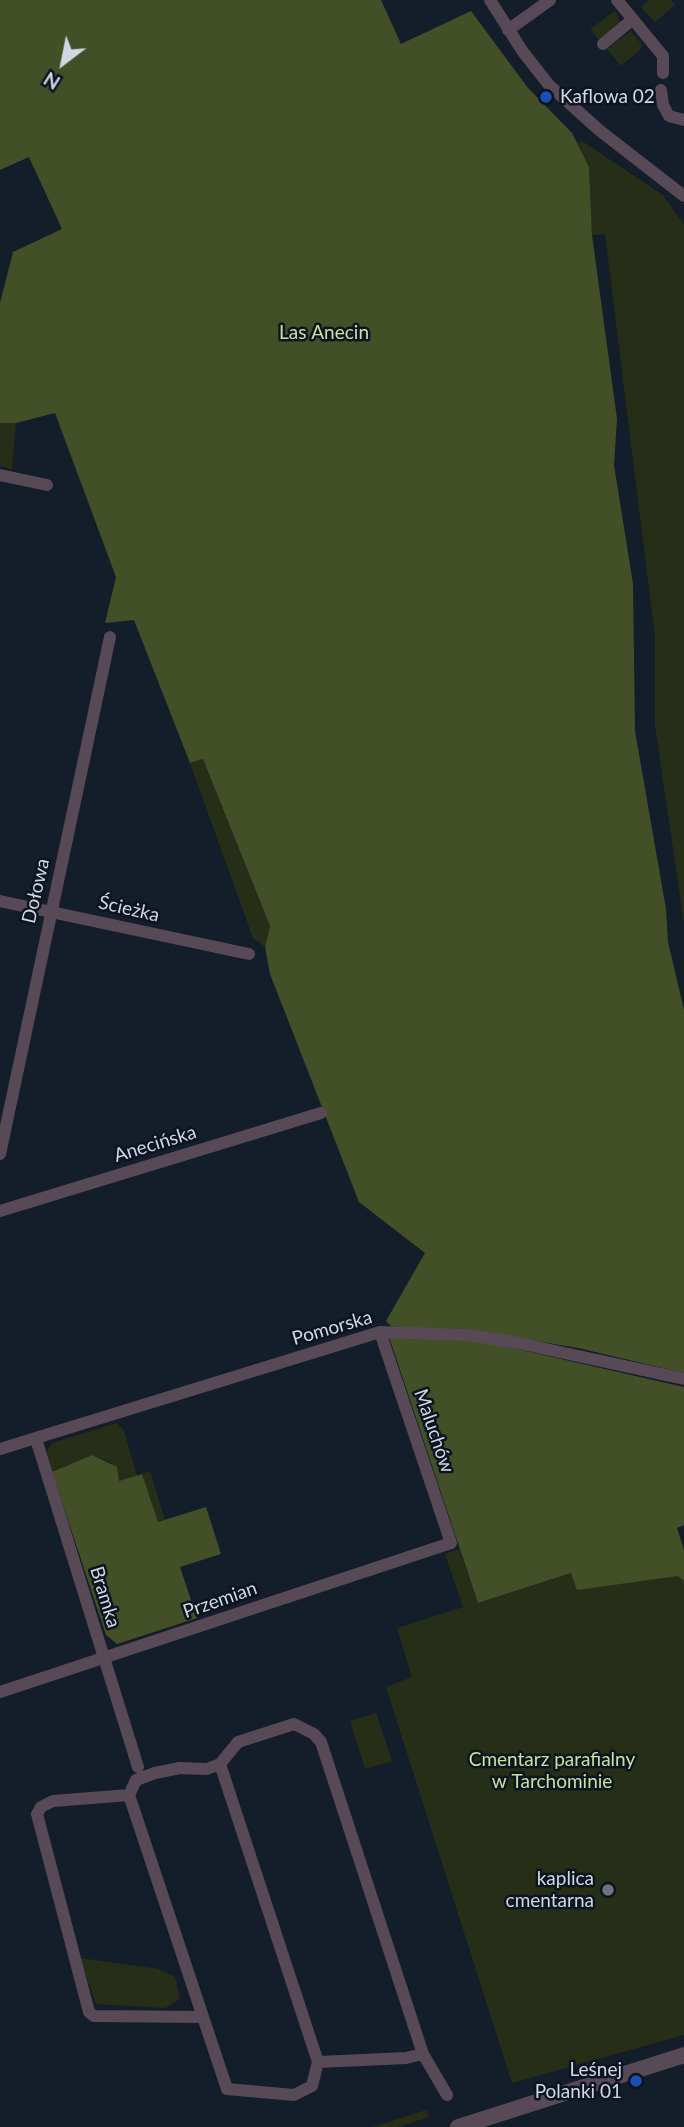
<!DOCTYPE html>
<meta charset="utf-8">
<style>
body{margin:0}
#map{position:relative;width:684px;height:2127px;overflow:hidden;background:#141e2a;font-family:Lato,sans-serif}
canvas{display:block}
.north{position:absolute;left:28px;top:28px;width:70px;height:70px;-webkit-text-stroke:5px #0b1420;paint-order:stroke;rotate:212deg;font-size:19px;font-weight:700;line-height:28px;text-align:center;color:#d1d8e1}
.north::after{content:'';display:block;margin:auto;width:24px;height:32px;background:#d1d8e1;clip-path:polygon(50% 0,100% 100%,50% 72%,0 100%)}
</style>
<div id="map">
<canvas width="684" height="2127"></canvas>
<div class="north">N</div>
</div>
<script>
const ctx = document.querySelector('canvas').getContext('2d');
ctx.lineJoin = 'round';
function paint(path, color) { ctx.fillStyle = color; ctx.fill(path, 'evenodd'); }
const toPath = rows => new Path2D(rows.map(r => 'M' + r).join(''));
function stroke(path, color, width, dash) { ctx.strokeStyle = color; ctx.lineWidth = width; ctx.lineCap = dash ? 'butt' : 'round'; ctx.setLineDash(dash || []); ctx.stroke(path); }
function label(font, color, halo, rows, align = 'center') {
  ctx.font = font + ' Lato,sans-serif'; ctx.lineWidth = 5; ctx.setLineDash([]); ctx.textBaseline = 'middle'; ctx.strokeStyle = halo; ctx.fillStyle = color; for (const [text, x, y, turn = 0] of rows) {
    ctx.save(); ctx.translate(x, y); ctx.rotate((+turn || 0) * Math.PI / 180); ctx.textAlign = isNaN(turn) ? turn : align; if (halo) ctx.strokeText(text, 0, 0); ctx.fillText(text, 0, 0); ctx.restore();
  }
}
paint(toPath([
 [649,0,671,0,675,5,655,22,641,7],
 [615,11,620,22,600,41,590,29],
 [631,31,642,45,641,49,621,66,607,49],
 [582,141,663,195,684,225,684,923,655,726,655,637,605,234,592,235,589,167,577,143],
 [0,423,16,423,12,469,0,466],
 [203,759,270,926,265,947,253,938,190,763],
 [117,1423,124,1431,137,1476,119,1481,111,1463,92,1455,52,1472,47,1452,52,1443],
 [150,1471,165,1520,158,1522,142,1474],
 [459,1549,478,1603,572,1573,679,1576,684,1581,684,2035,512,2083,386,1687,412,1677,397,1628,463,1607,445,1554],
 [376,1713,392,1761,365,1769,350,1721],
 [80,1958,159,1969,175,1977,180,1999,165,2008,96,2004],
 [426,2110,429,2117,398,2127,373,2127]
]), '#272e17');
paint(toPath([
 [0,0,381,0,401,44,471,11,528,88,572,133,589,167,592,235,617,419,614,465,633,584,635,731,666,909,668,942,684,1010,684,1373,578,1348,464,1329,404,1328,391,1326,386,1321,425,1253,359,1202,270,974,265,947,270,926,203,759,190,763,134,620,105,623,116,577,55,413,16,423,0,423,0,303,13,252,62,229,29,157,0,170],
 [389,1337,459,1339,495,1344,684,1387,684,1525,677,1528,684,1550,684,1581,678,1576,577,1590,571,1573,478,1603],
 [92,1455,117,1467,119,1481,142,1474,158,1522,206,1507,221,1554,180,1567,197,1618,117,1644,106,1635,52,1472]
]), '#434f27');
stroke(toPath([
 [490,0,523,52,549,85,599,130,684,196],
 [617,0,663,56,663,73],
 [508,30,550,0],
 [603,44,633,19],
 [661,90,663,105,669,116,684,120],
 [0,475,47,485],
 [0,901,249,954],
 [0,1154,110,637],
 [0,1211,321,1113],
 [36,1439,138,1767],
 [0,1449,380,1332,469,1335,518,1343,684,1379],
 [0,1692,451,1543,380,1332],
 [220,1764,318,2062],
 [129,1795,53,1801,41,1807,37,1814,89,2012,94,2016,201,2017],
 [423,2054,406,2058,318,2062,312,2086,294,2095,227,2089,129,1795,136,1780,155,1773,180,1768,207,1769,220,1764,238,1742,294,1724,314,1734,321,1742,423,2054,447,2095]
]), '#584956', 12);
stroke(toPath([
 [458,2127,684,2055]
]), '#584956', 16);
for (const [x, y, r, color] of [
 [546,97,7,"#1a4fb4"],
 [608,1890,7,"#6b7280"],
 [636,2081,7,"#1a4fb4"]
]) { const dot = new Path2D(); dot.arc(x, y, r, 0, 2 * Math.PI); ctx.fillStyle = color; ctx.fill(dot); stroke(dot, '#0b1420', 2.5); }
label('19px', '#d1d8e1', '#0b1420', [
 ["Kaflowa 02",560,97,"left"],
 ["kaplica",594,1879],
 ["cmentarna",594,1901],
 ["Leśnej",622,2070],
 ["Polanki 01",622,2092]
], 'right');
label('19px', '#cae09c', '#0b1420', [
 ["Las Anecin",324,333],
 ["Cmentarz parafialny",552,1760],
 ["w Tarchominie",552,1782]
]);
label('19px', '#d1d8e1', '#0b1420', [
 ["Dołowa",36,891,-77],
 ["Ścieżka",129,909,13],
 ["Anecińska",155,1144,-17],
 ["Pomorska",332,1328,-16],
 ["Maluchów",434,1431,71],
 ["Bramka",105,1597,73],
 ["Przemian",220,1600,-19]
]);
</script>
